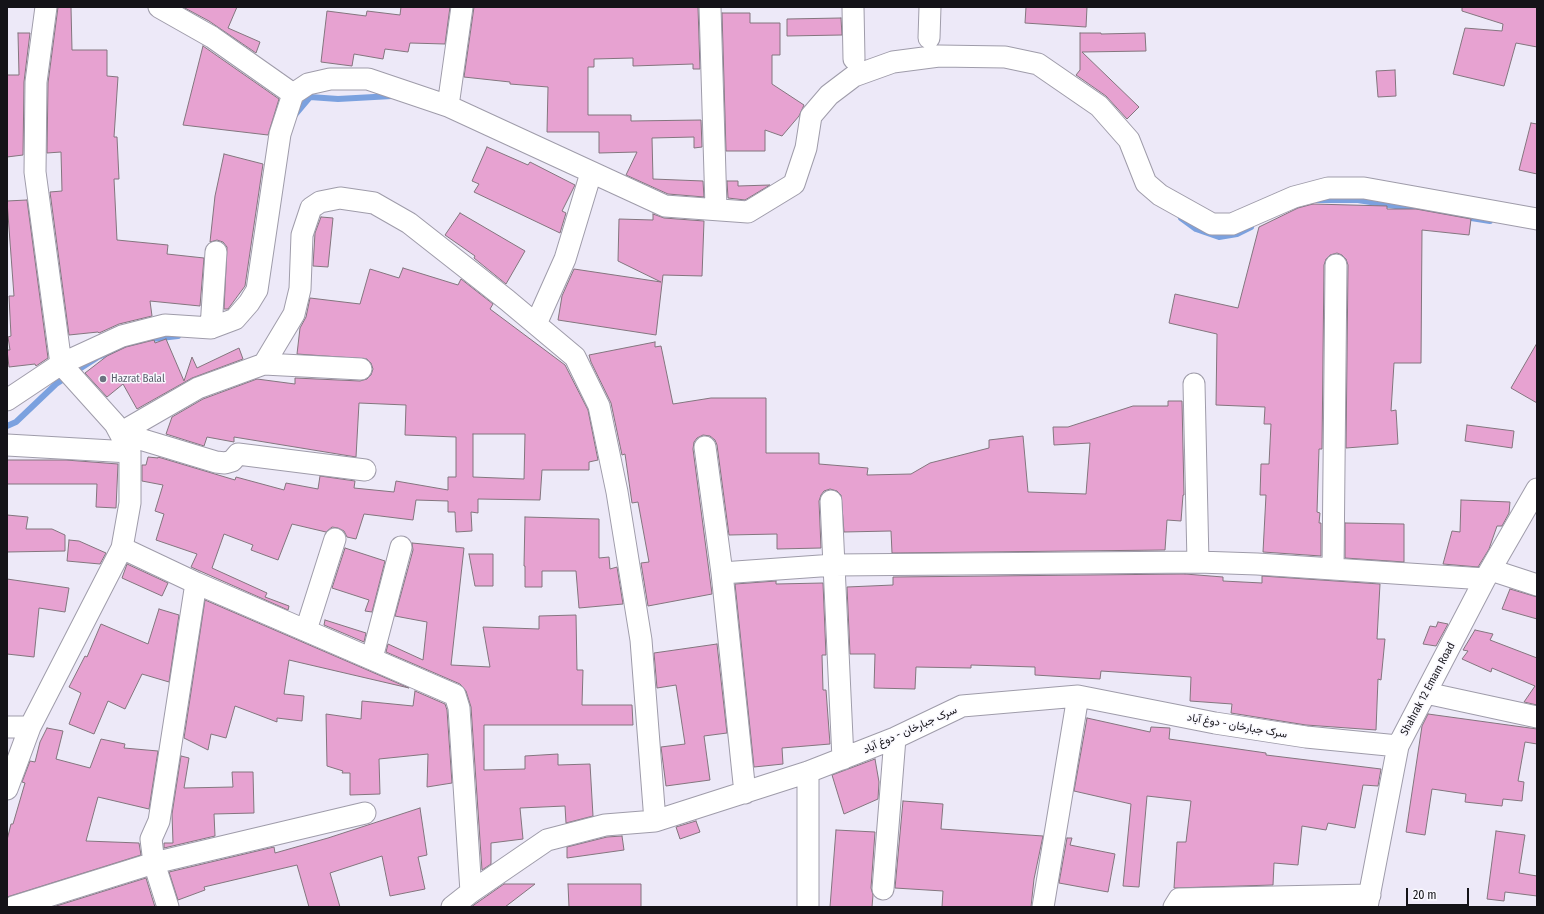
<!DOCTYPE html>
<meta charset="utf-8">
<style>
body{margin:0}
#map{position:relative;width:1544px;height:914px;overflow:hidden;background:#ede9f8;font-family:"Fira Sans Condensed",sans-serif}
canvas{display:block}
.frame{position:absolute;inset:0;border:8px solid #141318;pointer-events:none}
.scale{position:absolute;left:1406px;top:888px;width:63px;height:18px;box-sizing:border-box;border:2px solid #141318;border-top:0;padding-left:5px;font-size:12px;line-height:14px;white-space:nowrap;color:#141318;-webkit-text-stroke:3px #f9f8fe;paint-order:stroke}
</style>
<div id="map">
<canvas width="1544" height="914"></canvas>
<div class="frame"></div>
<div class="scale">20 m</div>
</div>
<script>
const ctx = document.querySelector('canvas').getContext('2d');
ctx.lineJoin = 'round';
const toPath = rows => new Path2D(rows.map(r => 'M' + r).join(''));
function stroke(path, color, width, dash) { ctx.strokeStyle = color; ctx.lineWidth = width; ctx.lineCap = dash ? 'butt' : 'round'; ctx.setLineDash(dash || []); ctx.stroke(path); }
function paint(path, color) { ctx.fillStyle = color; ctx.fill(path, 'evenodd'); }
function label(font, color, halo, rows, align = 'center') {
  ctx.font = font + ' "Fira Sans Condensed",Vazirmatn,sans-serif'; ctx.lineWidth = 3; ctx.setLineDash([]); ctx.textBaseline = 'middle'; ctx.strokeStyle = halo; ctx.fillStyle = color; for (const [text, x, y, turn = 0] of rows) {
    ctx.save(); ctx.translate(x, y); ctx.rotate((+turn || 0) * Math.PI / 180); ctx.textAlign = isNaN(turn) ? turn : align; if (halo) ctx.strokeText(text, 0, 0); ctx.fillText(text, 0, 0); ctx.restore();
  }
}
stroke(toPath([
 [294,116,310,97,338,99,392,96],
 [1315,200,1358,200,1490,221],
 [1181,218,1196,229,1219,237,1237,234,1251,227],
 [152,339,178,336],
 [7,426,16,422,56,384,98,357,141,341]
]), '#7ba1df', 6);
const building = toPath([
 [58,7,71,7,72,50,107,50,107,76,118,77,114,137,117,137,119,179,114,179,117,240,168,245,167,254,204,258,200,306,150,301,152,316,119,324,99,333,98,332,69,335,50,192,62,191,61,152,47,153,48,83,58,7],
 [183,7,237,7,228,28,260,42,256,53,209,21,183,7],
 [401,7,450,7,445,44,410,43,408,52,385,49,383,59,354,54,352,66,321,62,327,11,366,16,367,11,400,15,401,7],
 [474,7,698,7,700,69,693,69,693,64,633,66,633,58,594,59,594,67,588,67,588,115,631,115,631,121,701,120,702,147,694,148,694,137,652,138,653,179,703,181,704,197,668,194,626,175,637,152,599,153,599,132,547,132,548,87,510,84,510,82,464,77,474,7],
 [1026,7,1087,7,1086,27,1025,23,1026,7],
 [1462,7,1537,7,1537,47,1516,43,1504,86,1453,74,1465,28,1502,31,1503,24,1462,11,1462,7],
 [722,13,750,13,750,23,780,23,780,55,772,55,772,84,804,105,799,116,782,136,765,130,765,151,726,151,722,13],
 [841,18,842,35,787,36,787,19,841,18],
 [18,33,30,33,24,82,23,155,7,157,7,75,19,75,18,33],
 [1080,33,1101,33,1101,34,1145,33,1146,51,1082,52,1139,107,1127,119,1106,96,1076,75,1080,70,1080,33],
 [203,46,279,99,268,135,183,125,203,46],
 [1395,70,1396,96,1378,97,1376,71,1395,70],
 [1531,123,1537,124,1537,174,1519,170,1531,123],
 [487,147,528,165,530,162,575,185,562,211,566,213,560,233,474,192,479,184,472,181,487,147],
 [224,154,263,164,245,286,228,309,224,309,227,247,223,242,217,240,210,242,215,196,224,154],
 [727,181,738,181,738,186,770,185,745,200,728,198,727,181],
 [27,200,48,358,36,366,35,364,9,367,7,350,10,350,8,337,11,336,9,296,14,296,7,201,27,200],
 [1313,204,1387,206,1387,209,1416,209,1471,219,1469,235,1422,230,1421,363,1394,363,1391,411,1396,410,1398,444,1346,448,1348,265,1346,259,1342,255,1337,253,1330,255,1326,259,1324,265,1322,449,1319,449,1317,512,1320,513,1319,523,1321,523,1321,556,1263,552,1266,495,1260,495,1261,464,1269,464,1271,424,1264,424,1265,407,1216,405,1217,334,1169,323,1175,294,1238,308,1259,227,1298,208,1313,204],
 [460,213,525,251,506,284,474,258,475,256,445,235,460,213],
 [653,214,664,218,704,221,702,276,663,275,656,335,558,320,562,296,574,269,661,282,618,261,619,219,653,220,653,214],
 [321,217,333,218,328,267,313,266,315,233,321,217],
 [403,268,458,285,461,279,493,304,490,309,565,365,588,410,598,460,589,462,589,470,542,470,540,500,478,499,478,513,471,512,472,531,456,532,455,512,448,512,448,501,416,500,413,520,364,514,356,539,347,537,344,531,338,528,332,527,326,532,292,524,278,560,251,550,253,545,224,534,212,568,267,593,265,597,289,606,288,610,191,567,197,554,156,540,164,514,155,511,163,485,142,481,142,465,146,465,148,457,158,458,158,457,235,480,236,477,284,490,286,483,318,489,320,476,355,481,354,488,394,492,396,481,448,490,448,477,456,477,456,437,405,435,406,405,359,403,356,457,234,437,234,442,207,437,204,446,166,434,172,417,203,399,257,379,295,384,295,378,360,381,367,379,371,375,373,369,371,363,367,359,297,354,300,328,306,317,310,298,360,304,370,269,399,278,403,268],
 [473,434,525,434,524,479,473,477,473,434],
 [166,339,184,381,192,357,197,368,239,348,243,359,192,378,137,409,123,384,107,397,85,373,107,356,126,347,154,340,155,343,166,339],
 [655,342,655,347,661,346,673,404,711,398,766,398,766,453,819,453,819,464,868,468,867,475,911,474,930,463,989,448,989,440,1023,436,1028,492,1086,494,1090,443,1054,445,1053,427,1068,427,1133,406,1168,406,1168,401,1182,401,1184,495,1183,495,1181,521,1167,520,1165,550,892,553,891,531,844,532,841,495,837,491,830,489,824,491,821,495,819,501,821,548,777,549,777,534,729,535,717,445,715,440,710,436,703,435,697,438,694,442,693,449,712,594,648,606,641,563,649,562,638,502,632,503,625,454,622,455,611,403,591,362,589,355,655,342],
 [1537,343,1537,403,1511,388,1537,343],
 [1467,425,1514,431,1512,448,1465,441,1467,425],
 [7,460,66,460,118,464,116,508,96,507,97,484,7,484,7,460],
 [1461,500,1510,502,1509,513,1502,526,1497,526,1489,549,1478,567,1443,564,1452,531,1460,532,1461,500],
 [7,515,28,517,26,529,52,529,65,535,65,551,7,552,7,515],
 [525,517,599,519,599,558,609,557,610,569,617,567,623,604,579,608,576,571,542,571,542,587,525,587,525,566,524,566,525,517],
 [1345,523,1404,524,1404,562,1345,558,1345,523],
 [69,540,79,541,106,553,100,564,67,561,69,540],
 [412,543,464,548,451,665,490,667,483,627,539,629,539,616,576,615,577,670,583,670,582,705,632,705,633,725,484,725,484,770,525,769,525,756,558,754,558,765,590,764,593,816,566,823,565,806,520,808,523,839,491,843,491,864,482,870,471,707,466,691,460,684,386,652,388,644,423,660,427,622,395,616,413,550,412,543],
 [345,548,385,561,372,612,365,611,369,600,332,588,345,548],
 [469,554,493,554,493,586,475,586,469,554],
 [127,564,168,583,162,596,122,578,127,564],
 [1185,574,1223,577,1223,581,1262,583,1262,576,1380,584,1377,639,1385,639,1381,680,1378,679,1376,730,1306,725,1231,713,1232,704,1190,701,1191,677,1101,671,1100,679,1035,675,1035,667,971,665,971,668,916,667,915,689,874,688,875,654,850,654,847,587,893,585,893,577,1185,574],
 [7,579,69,588,65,612,39,608,34,657,7,654,7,579],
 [776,581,776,584,823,583,826,655,822,655,823,690,826,690,830,744,782,748,783,764,754,767,735,584,776,581],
 [1510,589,1537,597,1537,619,1502,609,1510,589],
 [205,600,409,688,289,660,284,694,304,696,302,721,277,718,277,722,235,706,226,738,211,734,208,750,184,738,205,600],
 [159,609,179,615,169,682,142,674,125,709,108,701,94,734,69,724,81,693,69,687,85,656,87,657,101,624,148,644,159,609],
 [325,620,366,633,364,642,324,625,325,620],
 [1438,622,1448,624,1436,646,1423,644,1430,626,1436,627,1438,622],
 [1475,630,1493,634,1490,640,1537,658,1537,705,1524,702,1535,686,1492,668,1491,672,1462,659,1468,651,1463,650,1475,630],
 [717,644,727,733,704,736,710,780,666,786,661,747,685,744,676,685,657,688,654,653,717,644],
 [415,691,445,704,447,710,452,783,427,787,428,754,379,759,380,794,350,795,350,773,342,773,343,771,327,766,326,714,361,719,362,701,413,706,415,691],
 [1428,714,1537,729,1537,744,1525,742,1518,781,1524,782,1522,801,1503,799,1502,806,1465,802,1466,794,1432,789,1425,835,1406,832,1422,726,1428,714],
 [1087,718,1150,732,1151,727,1170,728,1169,739,1266,753,1266,755,1381,769,1378,786,1363,785,1355,828,1328,823,1326,830,1302,826,1298,865,1274,863,1273,885,1174,888,1177,842,1186,842,1191,801,1147,796,1139,887,1123,886,1131,804,1074,791,1087,718],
 [47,728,63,731,56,759,90,768,101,739,125,744,124,748,158,751,149,809,98,797,86,841,139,843,141,855,7,897,7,840,11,824,13,824,25,783,22,782,30,761,35,762,40,742,47,728],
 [181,756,189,758,184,788,233,787,232,772,253,772,254,813,214,814,215,836,164,848,164,843,173,843,172,814,181,756],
 [875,759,879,782,878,799,844,814,832,775,875,759],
 [903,801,943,804,941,829,1043,836,1034,879,1031,907,942,907,943,891,895,888,903,801],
 [420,808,427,855,418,857,425,889,390,896,382,856,330,873,340,907,309,907,297,865,204,887,205,890,178,900,169,872,274,847,275,853,328,838,420,808],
 [696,821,700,832,680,839,676,827,696,821],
 [836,830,875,832,871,888,873,895,872,907,830,907,836,830],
 [1496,831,1525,835,1519,873,1537,876,1537,896,1505,892,1504,901,1487,899,1496,831],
 [622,836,624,850,567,858,567,847,607,837,622,836],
 [1067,838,1072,838,1070,845,1115,854,1108,892,1059,883,1067,838],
 [146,878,155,907,53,907,146,878],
 [504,884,535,884,505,907,471,907,504,884],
 [568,884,641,884,641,907,569,907,568,884]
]);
paint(building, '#e7a2d1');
stroke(building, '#83757e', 1);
const street = toPath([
 [159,7,212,37,293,94],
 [710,7,716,208],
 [853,7,854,59],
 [929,38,930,7],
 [448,106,462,7],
 [536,324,565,259,591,173],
 [211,328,216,252],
 [264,364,361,369],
 [1194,384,1198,562],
 [7,400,61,364,122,336,165,325,211,328,235,319,249,303,257,290,280,134,293,94,308,84,330,79,368,79,448,106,665,206,748,212,794,184,806,148,811,116,829,95,854,76,893,62,939,56,1005,57,1038,64,1099,106,1129,140,1146,183,1160,195,1212,224,1232,224,1294,197,1328,188,1364,188,1537,219],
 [120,433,198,388,264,364,294,314,300,289,302,235,311,208,320,202,340,198,374,203,409,223,507,300,575,357,599,406,617,492,641,640,655,821],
 [120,433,216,462,225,463,232,461,238,454,365,470],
 [7,445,130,452],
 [705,447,722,573,745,793],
 [831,501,843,759],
 [122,548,196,583,455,695,459,708,471,892],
 [1333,569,1336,265],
 [1491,570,1537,585],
 [722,573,834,565,1198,562,1257,564,1485,579],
 [306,630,335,539],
 [372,658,401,547],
 [1426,693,1537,717],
 [7,727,30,727],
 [7,789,30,727,122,548,130,503,130,452,115,424,61,364,35,172,36,82,46,7],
 [883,889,895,738],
 [13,907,154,863,365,813],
 [168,907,154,863,151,839,159,821,196,583],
 [452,907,471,892,547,840,605,825,655,821,808,772,895,738,962,706,1078,696,1215,723,1306,737,1398,746],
 [808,907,808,772],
 [1043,907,1078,696],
 [1174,907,1179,899,1370,895],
 [1367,907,1398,746,1485,579,1537,489]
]);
stroke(street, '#9f9caa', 23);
stroke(street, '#fff', 21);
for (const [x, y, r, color] of [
 [103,379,4,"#6b7280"]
]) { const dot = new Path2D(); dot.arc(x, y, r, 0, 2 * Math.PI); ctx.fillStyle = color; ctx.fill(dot); stroke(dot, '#f9f8fe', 1.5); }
label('11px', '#5b616d', '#f9f8fe', [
 ["Hazrat Balal",111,379]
], 'left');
label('11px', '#141318', '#f9f8fe', [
 ["Shahrak 12 Emam Road",1428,689,-62],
 ["سرک جبارخان - دوغ آباد",1237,726,10],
 ["سرک جبارخان - دوغ آباد",910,730,-24]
]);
</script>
